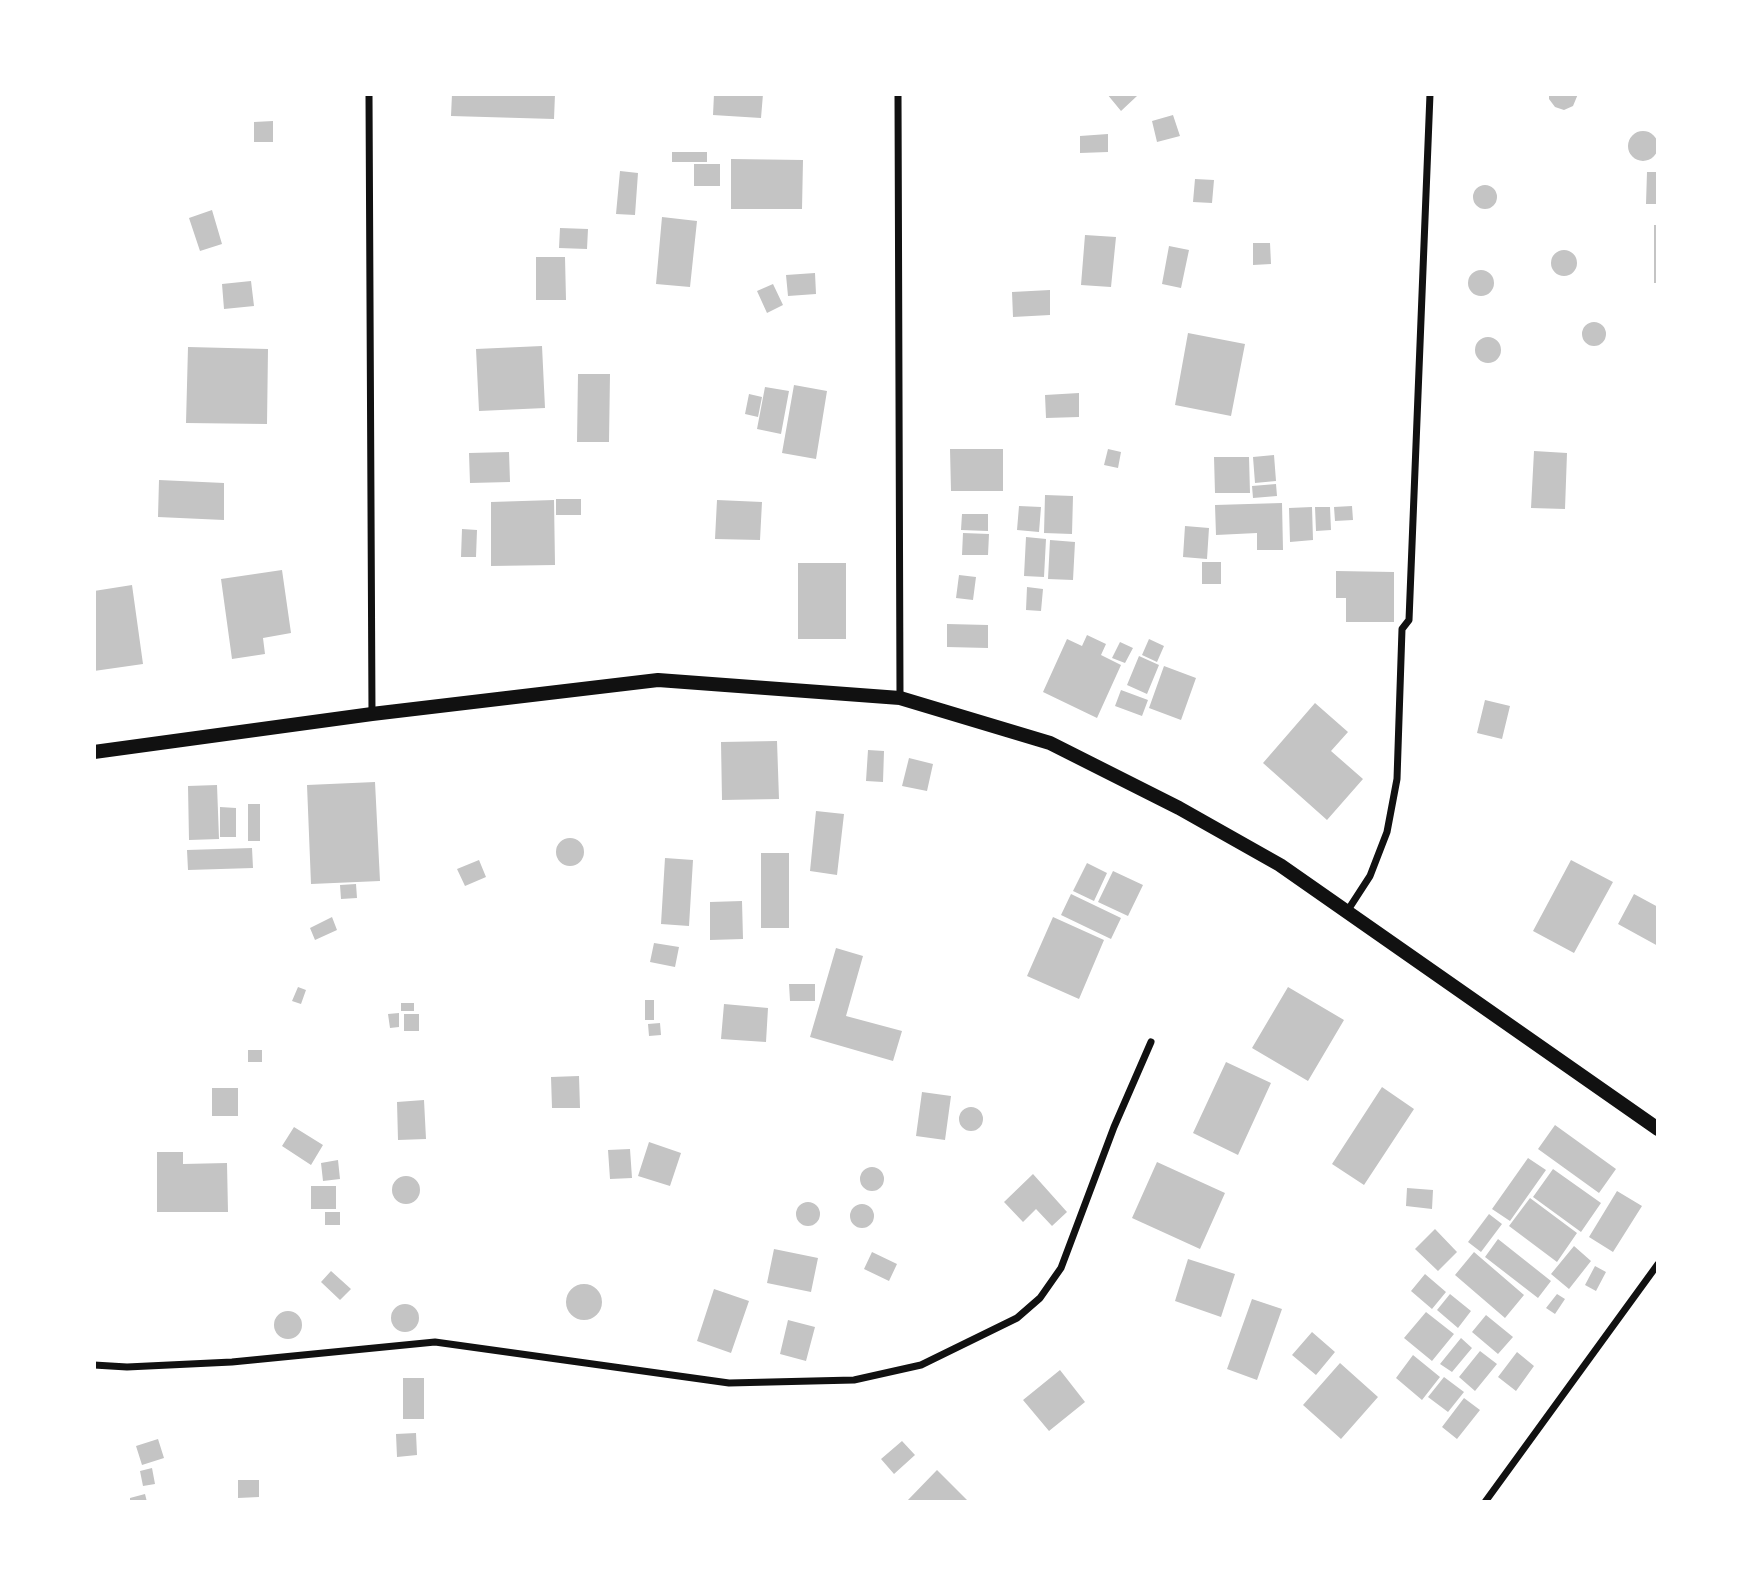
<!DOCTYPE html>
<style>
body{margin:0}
#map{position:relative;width:1752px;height:1596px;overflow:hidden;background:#fff;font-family:Overpass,sans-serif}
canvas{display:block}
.frame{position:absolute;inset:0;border:96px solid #fff;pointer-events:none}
</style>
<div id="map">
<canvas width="1752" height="1596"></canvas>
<div class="frame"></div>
</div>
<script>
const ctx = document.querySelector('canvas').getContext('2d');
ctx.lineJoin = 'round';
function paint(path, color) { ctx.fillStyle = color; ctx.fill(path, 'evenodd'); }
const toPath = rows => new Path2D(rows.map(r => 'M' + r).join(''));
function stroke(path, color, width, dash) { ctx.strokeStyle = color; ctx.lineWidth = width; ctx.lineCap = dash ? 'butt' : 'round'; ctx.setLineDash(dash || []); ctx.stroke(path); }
paint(toPath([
 [452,94,555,94,554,119,451,116],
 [714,94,763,94,761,118,713,115],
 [1107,94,1136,94,1137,96,1121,111],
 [1549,94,1578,94,1573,106,1564,110,1555,107,1549,99],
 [1173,115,1180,136,1157,142,1152,121],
 [273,121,273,142,254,142,254,122],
 '1628 146a15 15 0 1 1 30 0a15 15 0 1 1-30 0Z',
 [1108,134,1108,152,1080,153,1080,136],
 [672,152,707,152,707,162,672,162],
 [731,159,803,160,802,209,731,209],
 [694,164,720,164,720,186,694,186],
 [620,171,638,173,635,215,616,214],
 [1647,172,1658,172,1658,204,1646,204],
 [1195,179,1214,180,1212,203,1193,202],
 '1473 197a12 12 0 1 1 24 0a12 12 0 1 1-24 0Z',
 [212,210,222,244,200,251,189,218],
 [662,217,697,221,690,287,656,284],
 [1654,225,1658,225,1658,283,1654,283],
 [560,228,588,229,587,249,559,248],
 [1085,235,1116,237,1111,287,1081,285],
 [1253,243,1270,243,1271,264,1253,265],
 [1169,246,1189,250,1181,288,1162,284],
 '1551 263a13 13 0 1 1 26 0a13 13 0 1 1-26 0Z',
 [536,257,565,257,566,300,536,300],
 '1468 283a13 13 0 1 1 26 0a13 13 0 1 1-26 0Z',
 [815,273,816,294,788,296,786,275],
 [251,281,254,306,224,309,222,284],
 [773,284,783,305,767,313,757,291],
 [1050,290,1050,315,1013,317,1012,292],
 '1582 334a12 12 0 1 1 24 0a12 12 0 1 1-24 0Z',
 [1188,333,1245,344,1231,416,1175,405],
 '1475 350a13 13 0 1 1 26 0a13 13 0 1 1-26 0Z',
 [542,346,545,408,479,411,476,349],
 [188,347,268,349,267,424,186,423],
 [578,374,610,374,609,442,577,442],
 [794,385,827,391,816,459,782,453],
 [765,387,789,391,781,434,757,429],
 [1079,393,1079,417,1046,418,1045,395],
 [749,394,762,397,758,417,745,414],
 [950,449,1003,449,1003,491,951,491],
 [1108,449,1121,452,1118,468,1104,465],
 [1534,451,1567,453,1565,509,1531,508],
 [509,452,510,482,470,483,469,453],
 [1274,455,1276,481,1255,483,1253,457],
 [1214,457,1249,457,1250,493,1215,493],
 [159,480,224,483,224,520,158,517],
 [1276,484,1277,496,1253,498,1252,486],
 [1045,495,1073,496,1072,534,1044,533],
 [556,499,581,499,581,515,556,515],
 [554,500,555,565,491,566,491,502],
 [717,500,762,502,760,540,715,539],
 [1282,503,1283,550,1257,550,1257,533,1216,535,1215,505],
 [1019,506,1041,507,1039,532,1017,530],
 [1352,506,1353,520,1335,521,1334,507],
 [1312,507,1313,540,1290,542,1289,508],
 [1315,507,1330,507,1331,530,1316,531],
 [962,514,988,514,988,531,961,530],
 [1185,526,1209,528,1207,559,1183,557],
 [462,529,477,530,476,557,461,557],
 [963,533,989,534,988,555,962,555],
 [1026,537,1046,539,1044,577,1024,576],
 [1050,540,1075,542,1073,580,1048,579],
 [1202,562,1221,562,1221,584,1202,584],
 [798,563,846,563,846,639,798,639],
 [282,570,291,633,263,638,265,654,232,659,221,579],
 [1336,571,1394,572,1394,622,1346,622,1346,598,1336,598],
 [959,575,976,577,973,600,956,598],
 [132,585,143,664,94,671,94,591],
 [1027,587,1043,589,1041,611,1026,610],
 [947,624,988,625,988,648,947,647],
 [1087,635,1106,644,1101,655,1121,665,1097,718,1043,692,1067,639,1082,646],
 [1149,639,1164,646,1157,662,1142,655],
 [1120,642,1133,648,1125,663,1112,658],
 [1139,656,1159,665,1147,694,1127,685],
 [1164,666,1196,678,1181,720,1149,708],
 [1121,690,1148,700,1142,716,1115,706],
 [1485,700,1510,706,1502,739,1477,733],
 [1315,703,1348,732,1331,751,1363,779,1327,820,1263,763],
 [777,741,779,799,722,800,721,742],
 [868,750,884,751,883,782,866,781],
 [909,758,933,764,927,791,902,786],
 [375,782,380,881,311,884,307,785],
 [217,785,219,839,189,840,188,786],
 [248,804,260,804,260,841,248,841],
 [220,807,236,808,236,837,220,837],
 [816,811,844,814,837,875,810,871],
 '556 852a14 14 0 1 1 28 0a14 14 0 1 1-28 0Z',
 [252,848,253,868,188,870,187,850],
 [761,853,789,853,789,928,761,928],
 [665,858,693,860,689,926,661,924],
 [479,860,486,877,465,886,457,869],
 [1571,860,1613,882,1574,953,1533,931],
 [1087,863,1107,873,1094,901,1073,891],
 [1113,871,1143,885,1128,916,1098,902],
 [356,884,357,898,341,899,340,885],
 [1071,894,1121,918,1111,939,1061,915],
 [1634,894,1658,907,1658,946,1618,924],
 [742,901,743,939,710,940,710,902],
 [332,917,337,930,315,940,310,928],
 [1053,917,1104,940,1079,999,1027,976],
 [654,943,679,947,675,967,650,962],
 [836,948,863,956,846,1016,902,1031,893,1061,810,1037],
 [789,984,815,984,815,1001,790,1001],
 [298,987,306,990,301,1004,292,1001],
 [1288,987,1344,1020,1308,1081,1252,1048],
 [645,1000,654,1000,654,1020,645,1020],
 [401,1003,414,1003,414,1011,401,1011],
 [724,1004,768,1008,766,1042,721,1039],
 [399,1013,399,1027,390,1028,388,1014],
 [404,1014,419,1014,419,1031,404,1031],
 [660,1023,661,1035,649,1036,648,1024],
 [248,1050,262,1050,262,1062,248,1062],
 [1226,1062,1271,1083,1238,1155,1193,1133],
 [579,1076,580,1108,552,1108,551,1077],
 [1382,1087,1414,1109,1364,1185,1332,1164],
 [212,1088,238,1088,238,1116,212,1116],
 [922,1092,951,1096,945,1140,916,1136],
 [424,1100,426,1139,398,1140,397,1102],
 '959 1119a12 12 0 1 1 24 0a12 12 0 1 1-24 0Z',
 [1555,1125,1616,1169,1599,1193,1538,1149],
 [294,1127,323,1145,311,1165,282,1146],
 [649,1142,681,1153,670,1186,638,1176],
 [630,1149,632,1178,610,1179,608,1150],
 [157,1152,183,1152,183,1164,227,1163,228,1212,157,1212],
 [1528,1158,1546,1170,1510,1221,1492,1209],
 [338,1160,340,1179,323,1181,321,1163],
 [1157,1162,1225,1193,1200,1249,1132,1218],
 '860 1179a12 12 0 1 1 24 0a12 12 0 1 1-24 0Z',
 [1553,1169,1601,1203,1581,1232,1533,1197],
 [1033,1174,1067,1212,1052,1226,1036,1209,1023,1222,1004,1202],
 '392 1190a14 14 0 1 1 28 0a14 14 0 1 1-28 0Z',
 [311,1186,336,1186,336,1209,311,1209],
 [1407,1188,1433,1190,1432,1209,1406,1206],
 [1617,1191,1642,1206,1613,1252,1589,1237],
 [1530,1198,1577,1233,1557,1262,1509,1226],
 '796 1214a12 12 0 1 1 24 0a12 12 0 1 1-24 0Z',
 '850 1216a12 12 0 1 1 24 0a12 12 0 1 1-24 0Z',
 [325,1212,340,1212,340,1225,325,1225],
 [1489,1214,1502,1224,1481,1252,1468,1242],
 [1435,1229,1457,1252,1438,1271,1415,1249],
 [1498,1239,1551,1281,1538,1298,1485,1257],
 [1574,1246,1591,1261,1569,1289,1551,1274],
 [774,1249,818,1258,811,1292,767,1283],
 [872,1252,897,1264,889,1281,864,1269],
 [1474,1252,1524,1295,1505,1318,1455,1275],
 [1188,1259,1235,1274,1221,1317,1175,1301],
 [1595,1266,1606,1272,1596,1291,1585,1285],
 [331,1271,351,1289,340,1300,321,1282],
 [1425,1274,1446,1292,1432,1309,1411,1291],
 '566 1302a18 18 0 1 1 36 0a18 18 0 1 1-36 0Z',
 [714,1289,749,1301,731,1353,697,1341],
 [1450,1294,1471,1311,1458,1328,1437,1310],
 [1557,1294,1565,1299,1555,1314,1546,1308],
 [1252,1299,1282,1309,1257,1380,1227,1369],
 '391 1318a14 14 0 1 1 28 0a14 14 0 1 1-28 0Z',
 '274 1325a14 14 0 1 1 28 0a14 14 0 1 1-28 0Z',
 [1426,1312,1454,1334,1432,1361,1404,1338],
 [1486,1315,1513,1337,1498,1354,1472,1332],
 [788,1320,815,1327,806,1361,780,1354],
 [1312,1332,1335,1352,1316,1375,1292,1355],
 [1461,1338,1472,1348,1452,1372,1440,1364],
 [1480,1351,1497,1364,1475,1391,1459,1377],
 [1517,1352,1534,1366,1516,1391,1498,1377],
 [1413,1355,1440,1377,1422,1400,1396,1378],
 [1340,1363,1378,1397,1341,1439,1303,1405],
 [1060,1370,1085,1402,1049,1431,1023,1400],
 [1444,1377,1464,1392,1448,1412,1428,1397],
 [403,1378,424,1378,424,1419,403,1419],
 [1464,1398,1480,1410,1457,1439,1442,1427],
 [416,1433,417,1455,397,1457,396,1434],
 [158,1439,164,1458,142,1465,136,1446],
 [902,1441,915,1455,894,1474,881,1459],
 [152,1468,155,1484,143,1486,140,1471],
 [937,1470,969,1502,906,1502],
 [238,1480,259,1480,259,1497,238,1498],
 [145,1494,147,1502,130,1502,130,1498]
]), '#c4c4c4');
stroke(toPath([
 [369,94,372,714],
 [898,94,900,698],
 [1346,913,1370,876,1387,832,1397,779,1402,629,1409,620,1430,94],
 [94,1365,127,1367,232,1362,435,1342,729,1383,854,1380,921,1365,1017,1318,1040,1298,1061,1268,1114,1127,1151,1042],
 [1485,1502,1658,1264]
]), '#111', 7);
stroke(toPath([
 [94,752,372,714,658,680,900,698,1050,743,1179,808,1280,865,1658,1129]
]), '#111', 14);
</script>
